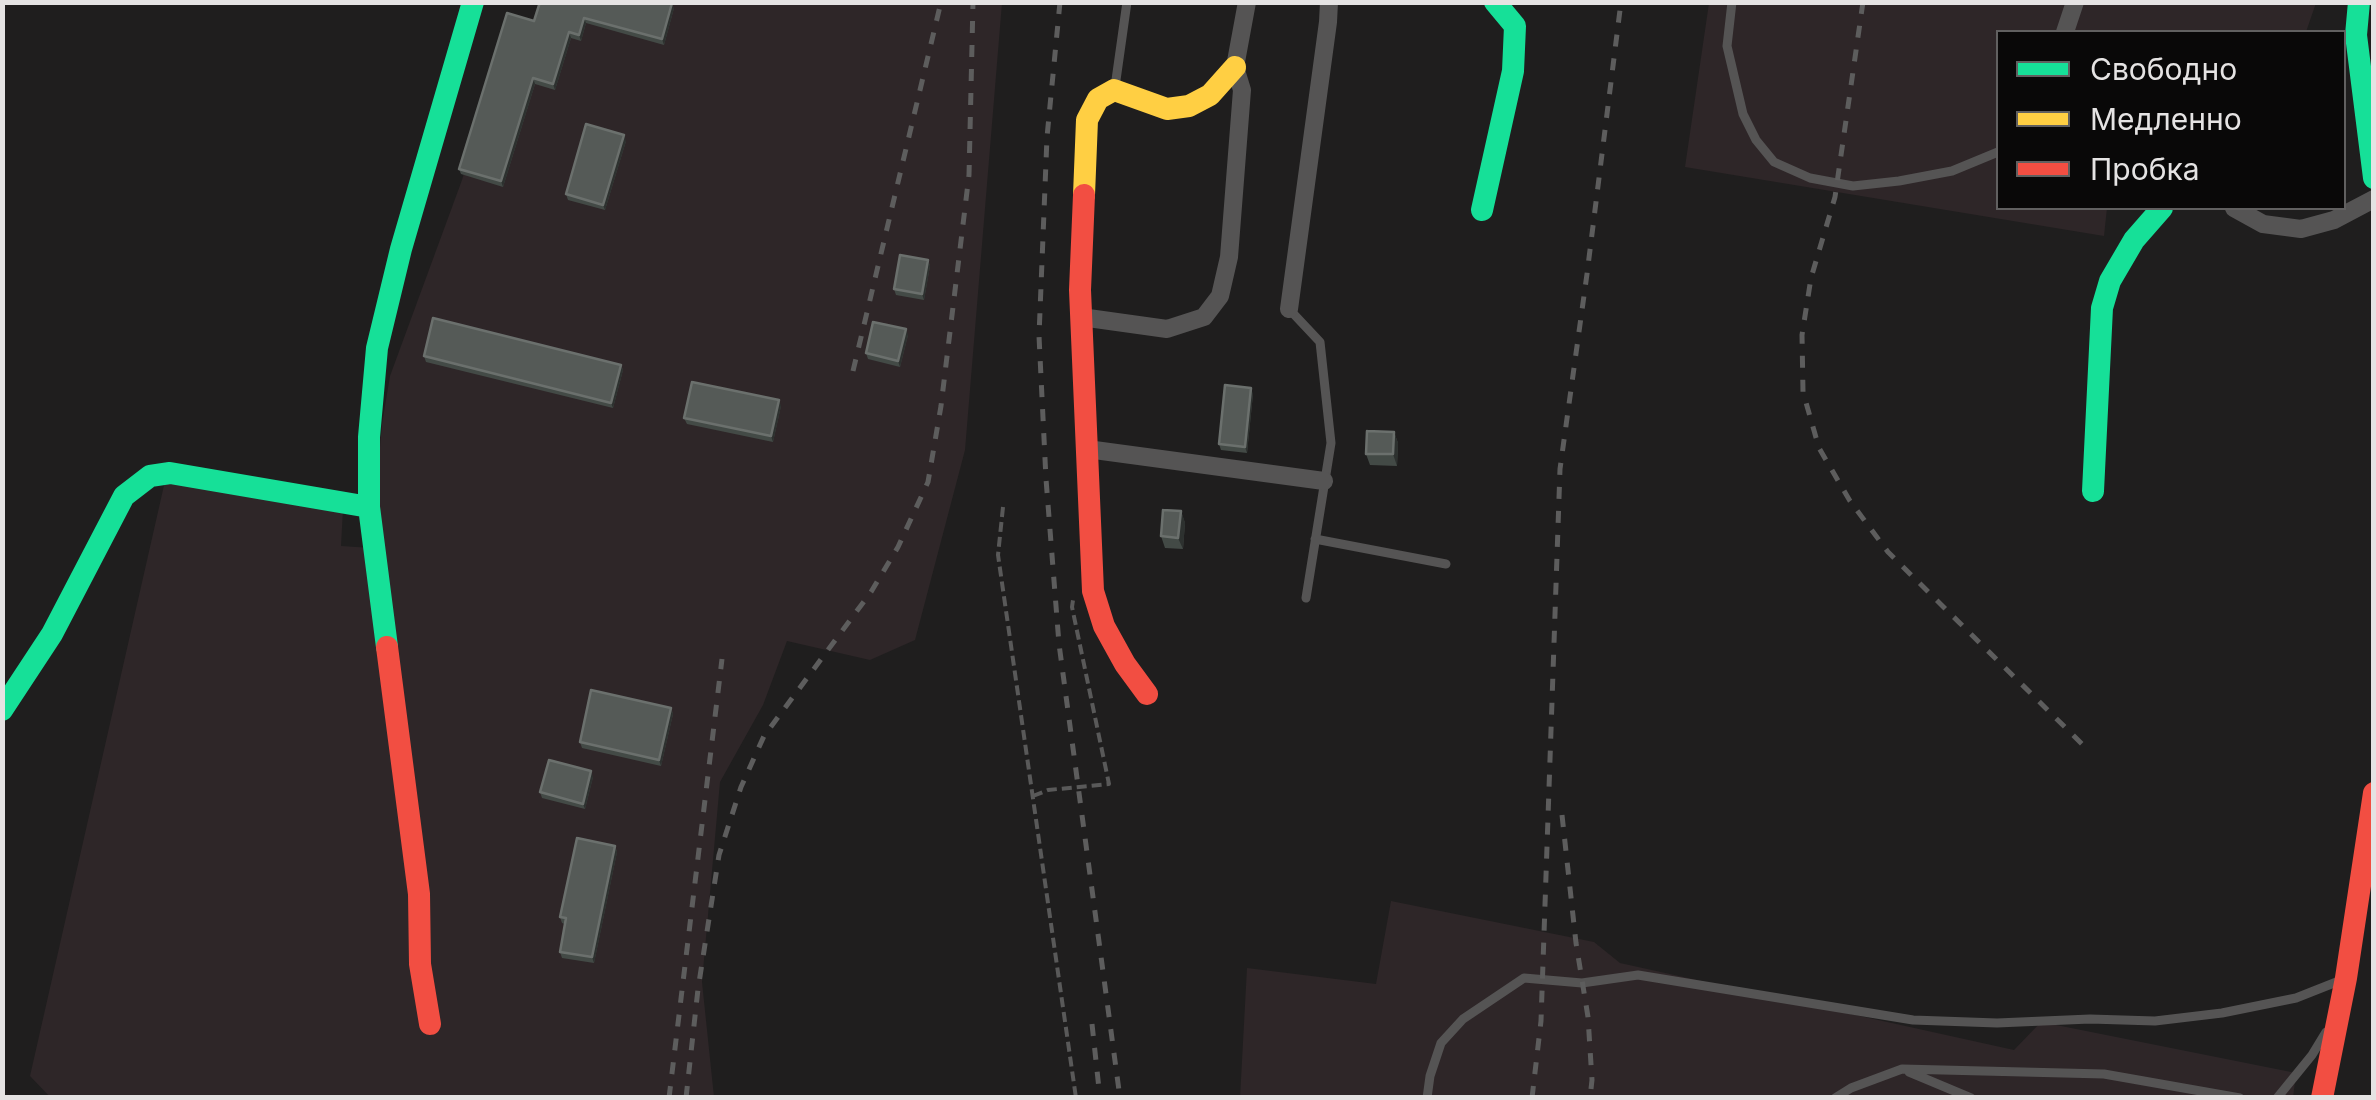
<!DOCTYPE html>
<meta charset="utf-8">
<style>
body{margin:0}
#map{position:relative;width:2376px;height:1100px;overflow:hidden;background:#1f1e1e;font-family:Inter,sans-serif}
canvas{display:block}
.frame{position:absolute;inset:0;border:5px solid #e5e3e3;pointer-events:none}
.legend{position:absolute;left:1996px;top:30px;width:350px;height:180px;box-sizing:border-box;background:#090808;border:2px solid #616060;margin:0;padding:12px 18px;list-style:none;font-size:30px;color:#e5e3e3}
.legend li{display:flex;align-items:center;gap:20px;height:50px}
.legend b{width:50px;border:2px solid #616060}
</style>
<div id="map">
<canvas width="2376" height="1100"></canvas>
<div class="frame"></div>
<ul class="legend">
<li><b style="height:12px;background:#16e098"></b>Свободно</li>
<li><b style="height:12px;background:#ffcf43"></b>Медленно</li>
<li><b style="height:12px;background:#f24e42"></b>Пробка</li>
</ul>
</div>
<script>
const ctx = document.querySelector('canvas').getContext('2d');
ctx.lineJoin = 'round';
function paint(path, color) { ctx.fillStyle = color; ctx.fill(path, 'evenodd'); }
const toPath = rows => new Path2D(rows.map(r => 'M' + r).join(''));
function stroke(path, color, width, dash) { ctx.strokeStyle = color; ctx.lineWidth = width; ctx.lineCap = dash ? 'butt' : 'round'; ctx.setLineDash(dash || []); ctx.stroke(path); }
paint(toPath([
 [541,2,1002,3,965,450,915,640,870,660,787,641,763,705,720,782,702,982,714,1097,51,1098,30,1076,165,481,343,509,341,546,371,548,382,424,390,376,462,180,493,70,535,26],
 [1709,3,2316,3,2306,32,1998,32,1998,208,2107,208,2104,236,1685,167],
 [1391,901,1594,942,1620,963,2014,1050,2041,1022,2296,1073,2293,1098,1240,1098,1247,968,1376,984]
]), '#2e2628');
stroke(toPath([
 [1003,507,998,555,1076,1098],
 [1033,796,1048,790,1109,784,1072,607,1073,600]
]), '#595959', 4, [10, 5]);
stroke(toPath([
 [1732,2,1727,46,1743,114,1756,140,1774,162,1810,178,1853,186,1899,181,1952,171,1998,152],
 [1115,87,1127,2],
 [1289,309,1320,342,1331,443,1306,598],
 [1315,539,1446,564],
 [1909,1072,1971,1098],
 [1427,1098,1430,1076,1441,1043,1463,1019,1524,978,1582,983,1638,975,1913,1020,1997,1023,2090,1019,2155,1021,2222,1013,2296,998,2339,981],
 [1835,1098,1851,1088,1902,1069,2104,1074,2240,1098],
 [2277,1098,2312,1055,2326,1032]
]), '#555454', 9);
stroke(toPath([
 [2065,32,2075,2],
 [2234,208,2263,224,2301,229,2334,220,2374,199],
 [1289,309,1328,22,1329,2],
 [1081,317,1167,329,1204,317,1220,296,1229,257,1242,90,1235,67,1247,2],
 [1087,449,1324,481]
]), '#555454', 18);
stroke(toPath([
 [2359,2,2356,35,2374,178],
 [1482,210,1513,71,1515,26,1495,2],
 [2093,491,2102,308,2110,281,2134,240,2162,208],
 [387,647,369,507,369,437,377,348,401,249,473,2],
 [2,710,52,634,124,496,150,476,170,473,369,507]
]), '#16e098', 22);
stroke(toPath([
 [1084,195,1087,120,1098,99,1114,90,1167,109,1189,106,1210,95,1235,67]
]), '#ffcf43', 22);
stroke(toPath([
 [1084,195,1080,290,1093,591,1104,626,1125,664,1147,694],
 [387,647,419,894,420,964,430,1024],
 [2322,1098,2346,978,2374,793]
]), '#f24e42', 22);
stroke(toPath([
 [1060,2,1047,137,1039,336,1046,479,1059,644,1120,1098],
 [1863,2,1835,197,1811,278,1802,335,1803,392,1819,448,1850,501,1888,552,2082,744],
 [1836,4,1836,2],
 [853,371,941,2],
 [1562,815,1576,943,1588,1017,1592,1080,1590,1098],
 [1092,1024,1100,1098],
 [669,1098,722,659],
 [686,1098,698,989,719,855,741,787,764,736,871,592,898,547,928,482,941,406,969,175,973,2],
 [1532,1098,1541,1021,1560,469,1587,274,1621,2]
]), '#5d5d5d', 5, [12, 12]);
paint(toPath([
 [674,8,664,45,586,23,581,41,571,38,555,90,535,84,503,187,461,174,459,169,534,21],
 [626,141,605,210,568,200,566,194],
 [928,260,930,266,924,300,896,295,894,289],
 [908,335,900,367,868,359,866,353],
 [424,356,621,365,623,370,613,408,426,362],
 [1253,394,1247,453,1221,450,1219,444],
 [781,406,773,442,687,424,684,418],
 [1394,432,1398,443,1397,466,1370,465,1366,454],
 [1181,511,1185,523,1183,549,1165,548,1161,536],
 [671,708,673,714,661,766,582,748,580,742],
 [593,777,585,809,542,798,540,792],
 [615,846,617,852,594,963,562,958,560,952,565,924,562,923,560,917]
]), '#434a46');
paint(toPath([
 [672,3,674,8,664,45,662,39],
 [584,18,586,23,581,41,579,35],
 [569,32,571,38,555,90,553,84],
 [533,78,535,84,503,187,501,181],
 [624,135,626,141,605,210,603,205],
 [928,260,930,266,924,300,922,294],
 [906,329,908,335,900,367,898,361],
 [621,365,623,370,613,408,611,403],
 [1251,388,1253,394,1247,453,1245,447],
 [779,400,781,406,773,442,771,436],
 [1394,432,1398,443,1397,466,1393,454],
 [1181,511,1185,523,1183,549,1178,538],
 [671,708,673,714,661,766,659,760],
 [591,771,593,777,585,809,583,804],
 [615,846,617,852,594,963,592,957]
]), '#2d312f');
const building = toPath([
 [540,2,672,3,662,39,584,18,579,35,569,32,553,84,533,78,501,181,459,169,507,13,534,21,540,2],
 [586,124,624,135,603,205,566,194,586,124],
 [900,255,928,260,922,294,894,289,900,255],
 [433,318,621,365,611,403,424,356,433,318],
 [873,322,906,329,898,361,866,353,873,322],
 [692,382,779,400,771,436,684,418,692,382],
 [1225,385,1251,388,1245,447,1219,444,1225,385],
 [1367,431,1394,432,1393,454,1366,454,1367,431],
 [1163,510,1181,511,1178,538,1161,536,1163,510],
 [591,690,671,708,659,760,580,742,591,690],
 [549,760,591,771,583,804,540,792,549,760],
 [577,838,615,846,592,957,560,952,566,918,560,917,577,838]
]);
paint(building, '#555a57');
stroke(building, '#6b706d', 2.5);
</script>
